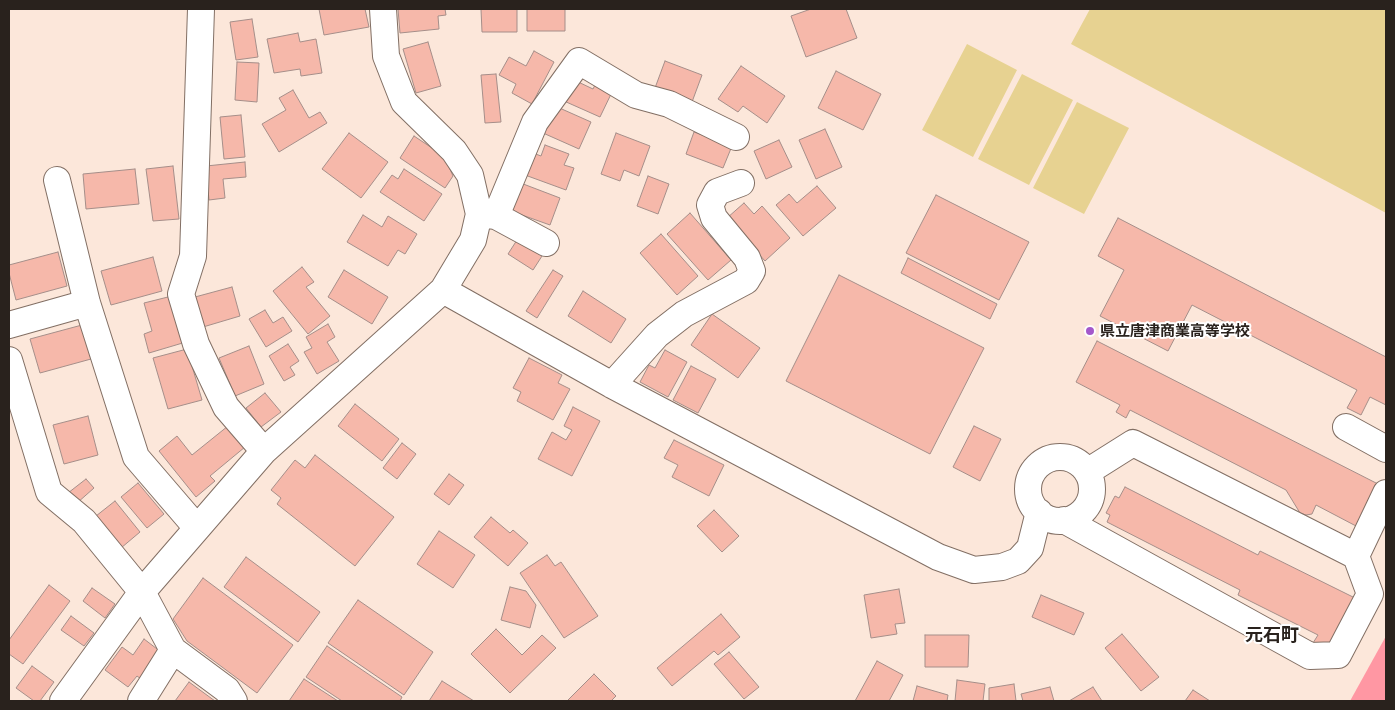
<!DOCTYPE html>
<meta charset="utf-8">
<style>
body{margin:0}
#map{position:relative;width:1395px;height:710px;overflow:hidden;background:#fce7da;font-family:Lato,sans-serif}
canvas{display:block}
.frame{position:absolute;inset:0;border:10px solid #29221d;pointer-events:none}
</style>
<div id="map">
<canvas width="1395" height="710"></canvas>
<div class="frame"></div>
</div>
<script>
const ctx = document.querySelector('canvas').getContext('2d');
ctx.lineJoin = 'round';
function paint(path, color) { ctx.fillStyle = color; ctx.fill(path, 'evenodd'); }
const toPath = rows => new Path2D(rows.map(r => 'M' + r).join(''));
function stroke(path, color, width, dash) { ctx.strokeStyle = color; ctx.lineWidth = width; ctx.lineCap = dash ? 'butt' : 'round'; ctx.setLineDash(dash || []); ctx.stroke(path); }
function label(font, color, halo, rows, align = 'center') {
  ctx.font = font + ' Lato,"Noto Sans JP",sans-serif'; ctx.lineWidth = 4; ctx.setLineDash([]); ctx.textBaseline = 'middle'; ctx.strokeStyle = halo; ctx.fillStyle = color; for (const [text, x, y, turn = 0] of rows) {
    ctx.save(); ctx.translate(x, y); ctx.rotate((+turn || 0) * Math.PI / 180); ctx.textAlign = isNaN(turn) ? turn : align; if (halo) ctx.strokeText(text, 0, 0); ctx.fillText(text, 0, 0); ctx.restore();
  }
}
paint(toPath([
 [1090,9,1386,9,1386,213,1071,44],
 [967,44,1017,70,973,157,922,130],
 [1022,74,1073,100,1029,185,978,159],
 [1077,102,1129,128,1084,214,1033,188]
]), '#e7d291');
paint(toPath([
 [1386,636,1386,701,1350,701]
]), '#ff97a3');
const building = toPath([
 [319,9,365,9,369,27,324,35,319,9],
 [398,9,445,9,446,15,438,16,439,29,400,33,398,9],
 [481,9,517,9,517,32,482,32,481,9],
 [527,9,565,9,565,31,527,31,527,9],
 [811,9,846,9,857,38,806,57,791,16,811,9],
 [252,19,258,57,236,60,230,22,252,19],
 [298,33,300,42,316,39,322,73,301,76,300,69,274,73,267,39,298,33],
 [428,42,441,86,416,93,403,49,428,42],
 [534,51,554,62,532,104,512,93,516,84,499,75,509,57,526,66,534,51],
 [665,61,702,75,692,102,655,88,665,61],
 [237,62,259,63,257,102,235,100,237,62],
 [741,66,785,96,767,123,743,106,738,112,718,99,741,66],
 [836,71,881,94,863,130,818,108,836,71],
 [496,74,501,122,485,123,481,75,496,74],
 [574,80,593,89,596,83,613,90,600,117,564,101,574,80],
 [293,90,309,118,320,112,327,123,279,152,262,124,286,110,279,98,293,90],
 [555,106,591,122,579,149,543,133,555,106],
 [241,115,245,157,224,159,220,117,241,115],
 [825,129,842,167,816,179,799,140,825,129],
 [694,132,732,146,723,168,686,154,694,132],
 [349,133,388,162,361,198,322,169,349,133],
 [616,133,650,146,639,176,624,170,620,181,601,174,616,133],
 [414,136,444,156,453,176,445,188,400,158,414,136],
 [779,140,792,167,766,179,754,151,779,140],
 [545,145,569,154,564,165,574,168,566,190,525,175,533,153,541,156,545,145],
 [245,162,246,177,223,179,225,198,209,200,206,166,245,162],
 [173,166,179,219,153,221,146,169,173,166],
 [135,169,139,204,86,209,83,174,135,169],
 [404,169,442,194,424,221,380,192,392,175,398,179,404,169],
 [648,176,669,184,658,214,637,206,648,176],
 [518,182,560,198,550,225,508,210,518,182],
 [817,186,836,208,803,236,776,205,789,194,797,203,817,186],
 [936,195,1029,242,999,300,906,253,936,195],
 [744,203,754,214,762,206,790,238,765,261,727,218,744,203],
 [690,213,731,260,708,280,667,234,690,213],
 [363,215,382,227,388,216,417,234,405,254,398,250,388,266,347,242,363,215],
 [1118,218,1386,357,1386,405,1370,397,1361,415,1347,408,1357,390,1192,305,1168,351,1100,316,1124,270,1098,256,1118,218],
 [661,234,698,276,677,295,640,253,661,234],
 [517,240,542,256,533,270,508,254,517,240],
 [58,252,67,286,16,300,9,273,9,265,58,252],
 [153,257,162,291,111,305,101,271,153,257],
 [908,258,997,304,990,319,901,273,908,258],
 [302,267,314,282,306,287,330,316,308,334,273,291,302,267],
 [344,270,388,297,372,324,328,297,344,270],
 [553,270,563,276,537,318,526,311,553,270],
 [839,275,984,348,930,454,786,381,839,275],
 [232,287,240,316,203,327,195,297,232,287],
 [583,291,626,319,611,343,568,316,583,291],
 [172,296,186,342,149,353,144,334,152,331,144,303,172,296],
 [265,310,273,323,283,317,292,331,266,347,249,319,265,310],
 [712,314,760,348,738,378,691,345,712,314],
 [328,324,335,337,327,342,339,361,317,374,304,352,312,348,306,337,328,324],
 [82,325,91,359,40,373,30,339,82,325],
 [1097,341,1378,484,1356,526,1316,505,1312,514,1306,515,1300,513,1286,490,1130,410,1126,418,1116,412,1120,405,1076,382,1097,341],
 [288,344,299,361,290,367,295,375,284,381,269,356,288,344],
 [249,346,264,384,235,396,219,358,249,346],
 [187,349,202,400,168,409,153,358,187,349],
 [665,350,687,362,668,397,640,382,649,365,655,368,665,350],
 [529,358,562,375,558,383,570,389,553,420,517,401,521,392,513,388,529,358],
 [691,366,716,379,698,413,673,400,691,366],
 [265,393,281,412,261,427,246,408,265,393],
 [355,404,399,439,382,461,338,426,355,404],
 [573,407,600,421,572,476,538,459,552,432,566,440,572,430,564,426,573,407],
 [88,416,98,455,64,464,53,425,88,416],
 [228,426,245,447,210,476,215,481,196,497,159,451,177,436,192,455,228,426],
 [974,426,1001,439,980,481,953,467,974,426],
 [674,440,724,465,709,496,672,477,678,465,664,458,674,440],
 [402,443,416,454,397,479,383,468,402,443],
 [315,455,394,517,355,566,277,504,281,498,271,490,295,460,305,468,315,455],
 [449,474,464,485,449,505,434,494,449,474],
 [86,479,94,488,77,503,68,493,86,479],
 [138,483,164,514,147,528,121,497,138,483],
 [1125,487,1258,555,1260,551,1355,598,1328,650,1313,643,1318,635,1238,595,1240,590,1107,522,1110,515,1106,513,1115,496,1119,498,1125,487],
 [115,501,140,532,121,548,96,516,115,501],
 [714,510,739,536,722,552,697,526,714,510],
 [491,517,510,533,513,530,528,543,508,566,474,537,491,517],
 [439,531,475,555,453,588,417,564,439,531],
 [547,555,555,566,561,562,598,616,564,638,520,573,547,555],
 [246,557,320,612,298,642,224,587,246,557],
 [203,578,293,645,257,693,187,641,173,619,203,578],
 [49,585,70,601,23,664,9,654,9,640,49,585],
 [510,587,526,591,536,605,530,628,501,620,510,587],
 [92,588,115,604,105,618,83,601,92,588],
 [899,589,905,623,895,624,897,634,871,638,864,595,899,589],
 [1041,595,1084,613,1074,635,1032,617,1041,595],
 [358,600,433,652,404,695,328,643,358,600],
 [721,614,740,637,718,655,714,651,672,686,657,668,721,614],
 [71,616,94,633,84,646,61,630,71,616],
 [496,629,522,655,542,635,556,648,510,693,471,654,496,629],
 [1122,634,1159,677,1141,691,1105,648,1122,634],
 [925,635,969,635,968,667,925,667,925,635],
 [144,639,161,652,141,679,137,676,128,687,105,670,122,647,133,655,144,639],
 [327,646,402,697,400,701,342,701,306,677,327,646],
 [729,652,759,687,744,699,714,664,729,652],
 [877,661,903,675,889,701,855,701,877,661],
 [32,666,54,682,40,701,34,701,16,688,32,666],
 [594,674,616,696,611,701,567,701,594,674],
 [304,679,338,701,289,701,304,679],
 [957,680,985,684,983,701,955,701,957,680],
 [442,681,474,701,429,701,442,681],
 [189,682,215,701,175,701,189,682],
 [1014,684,1016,701,989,701,989,688,1014,684],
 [917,686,948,695,947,701,913,701,917,686],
 [1050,687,1054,701,1023,701,1021,694,1050,687],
 [1093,687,1102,701,1069,701,1093,687],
 [1193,690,1210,701,1185,701,1193,690]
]);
paint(building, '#f6b8aa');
stroke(building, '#a58e89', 1);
const minor = toPath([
 [201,9,193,256,181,294,196,344,226,407,264,451],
 [383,9,386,56,404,102,454,151,470,175,479,214,473,240,443,290],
 [57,180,87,303,136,457,197,528],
 [480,214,496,216,546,243],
 [496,216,535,122,579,61,636,95,669,104,736,137],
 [9,325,87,303],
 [9,360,49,492,84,521,142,592,173,650,227,690,234,701],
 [612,385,657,335,684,314,746,281,752,271,747,258,714,218,710,205,717,192,741,183],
 [1346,427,1386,449],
 '1028 489a32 32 0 1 1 64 0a32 32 0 1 1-64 0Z',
 [1087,472,1133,443,1356,556],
 [1064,520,1310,656,1338,655,1370,594,1356,556,1386,493],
 [63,701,142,592,264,451,443,290,612,385,938,557,974,570,1002,567,1018,561,1030,548,1039,512],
 [141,701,173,650]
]);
stroke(minor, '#826f64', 28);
stroke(minor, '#fff', 26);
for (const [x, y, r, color] of [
 [1090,331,5,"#a458cb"]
]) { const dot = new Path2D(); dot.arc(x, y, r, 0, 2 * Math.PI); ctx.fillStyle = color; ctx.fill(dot); stroke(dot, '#fff', 2); }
label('bold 15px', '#29221d', '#fff', [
 ["県立唐津商業高等学校",1100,331]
], 'left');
label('bold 18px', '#29221d', '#fff', [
 ["元石町",1272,635]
]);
</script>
